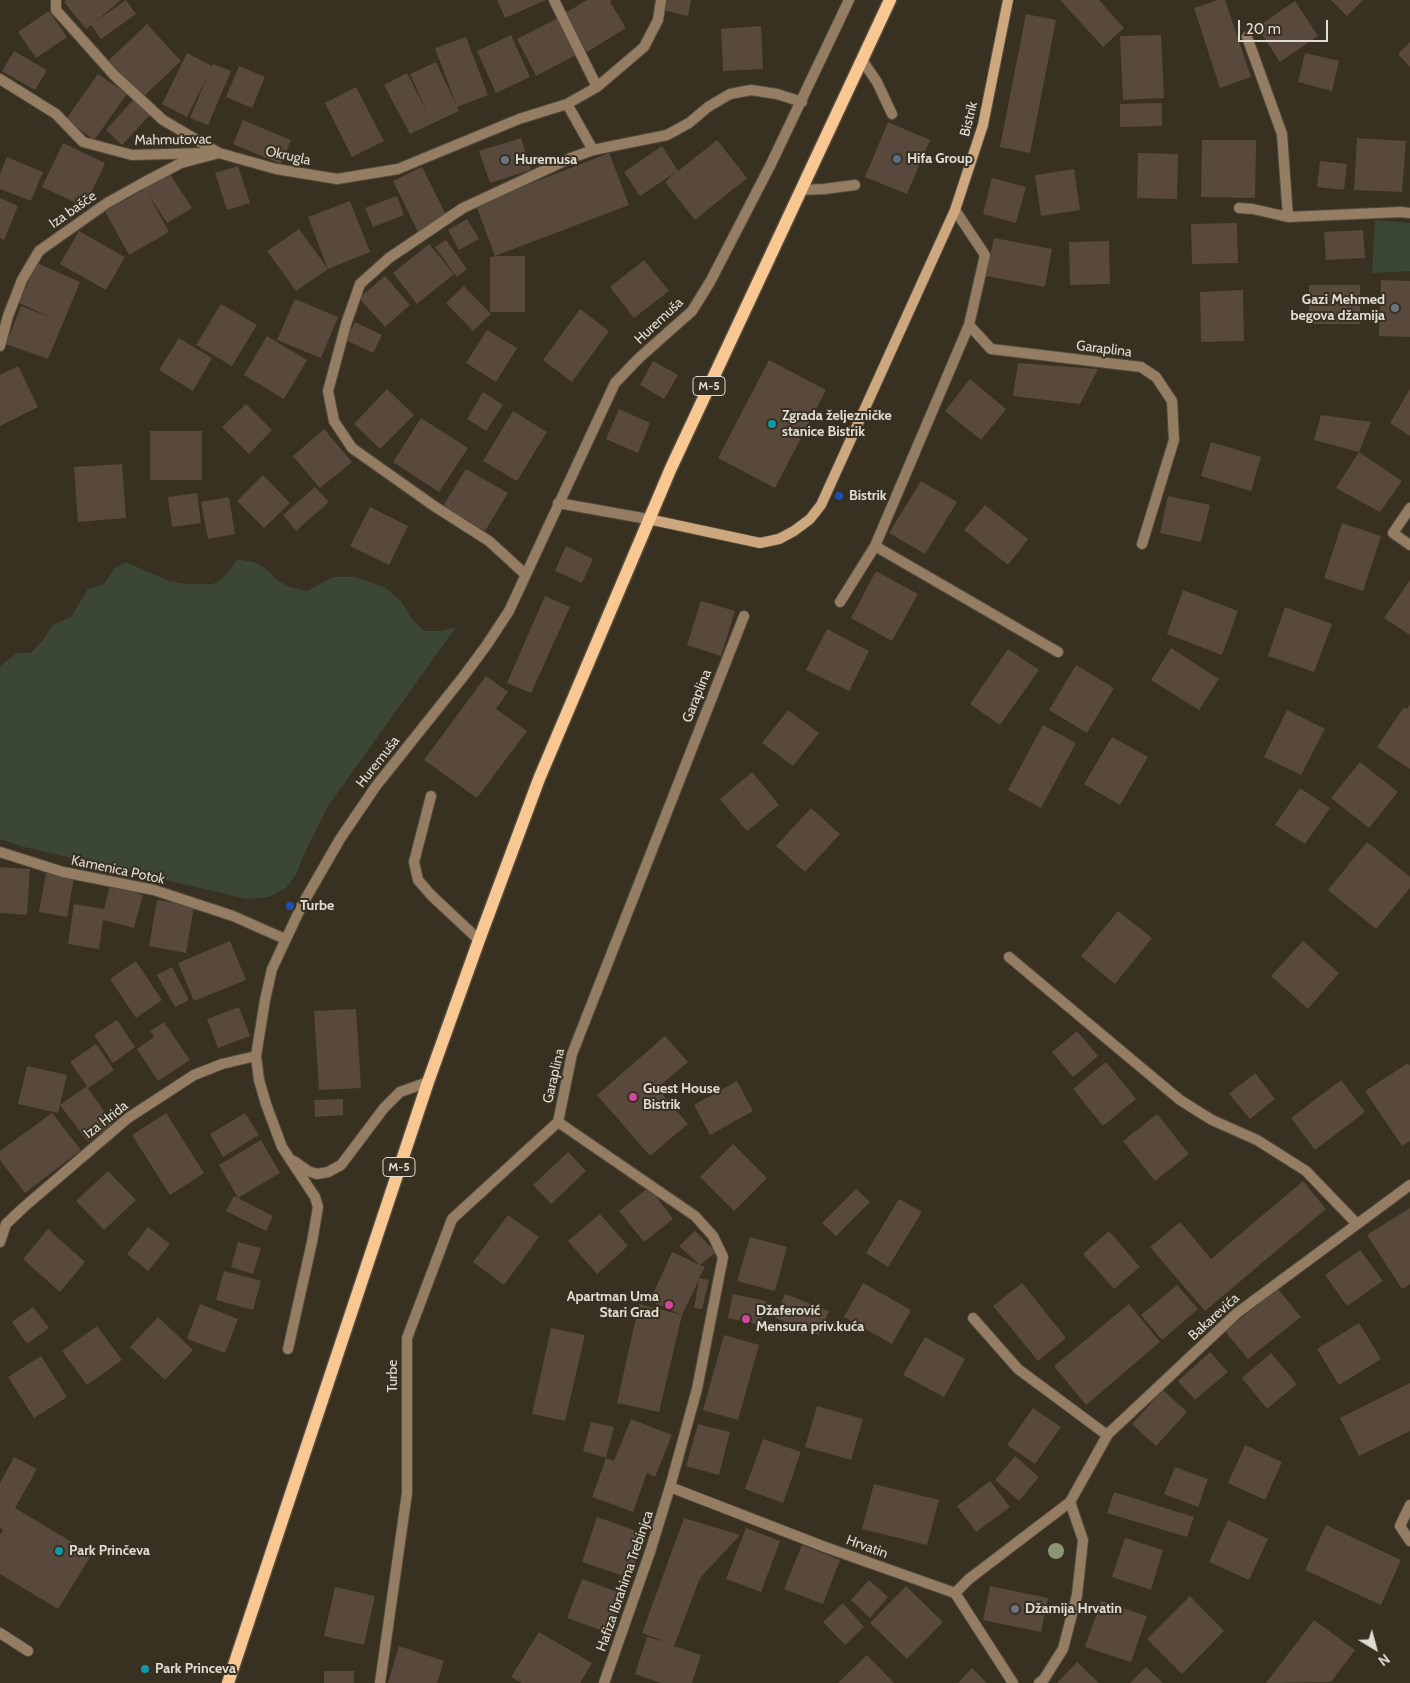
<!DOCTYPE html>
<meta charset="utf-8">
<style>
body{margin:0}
#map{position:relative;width:1410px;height:1683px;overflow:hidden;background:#383021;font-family:Cabin,sans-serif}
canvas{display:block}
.north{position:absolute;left:1350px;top:1623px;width:50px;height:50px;-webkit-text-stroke:4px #383021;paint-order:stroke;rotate:143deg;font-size:14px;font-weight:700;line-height:20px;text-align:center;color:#e1dcd2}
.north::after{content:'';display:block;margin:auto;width:18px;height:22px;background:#e1dcd2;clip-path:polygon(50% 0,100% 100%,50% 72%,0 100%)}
.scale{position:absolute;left:1238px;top:20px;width:90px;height:22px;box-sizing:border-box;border:2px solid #e1dcd2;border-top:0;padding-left:6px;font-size:15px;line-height:18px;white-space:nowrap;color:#e1dcd2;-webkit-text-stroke:4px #383021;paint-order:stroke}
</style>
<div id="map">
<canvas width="1410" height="1683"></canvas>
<div class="north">N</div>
<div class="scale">20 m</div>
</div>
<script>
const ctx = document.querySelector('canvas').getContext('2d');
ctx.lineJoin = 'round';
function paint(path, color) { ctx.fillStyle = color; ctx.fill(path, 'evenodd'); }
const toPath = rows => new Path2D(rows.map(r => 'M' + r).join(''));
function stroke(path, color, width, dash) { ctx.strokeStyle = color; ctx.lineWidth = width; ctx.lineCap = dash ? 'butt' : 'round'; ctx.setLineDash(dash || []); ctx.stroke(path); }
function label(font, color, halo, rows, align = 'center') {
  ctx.font = font + ' Cabin,sans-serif'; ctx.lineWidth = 4; ctx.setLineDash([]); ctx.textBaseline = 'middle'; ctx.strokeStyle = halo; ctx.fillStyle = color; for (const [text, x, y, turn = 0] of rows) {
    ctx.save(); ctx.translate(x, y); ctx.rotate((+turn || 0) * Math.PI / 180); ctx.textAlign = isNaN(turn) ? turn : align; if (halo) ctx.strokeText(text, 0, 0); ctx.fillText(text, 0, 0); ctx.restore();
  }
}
paint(toPath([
 [1375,220,1410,223,1410,271,1372,273],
 [238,559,257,563,269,571,276,579,290,587,307,591,333,577,356,577,386,588,401,601,411,618,424,631,440,631,456,627,328,806,302,859,296,875,286,888,269,897,247,899,20,846,0,839,0,666,17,653,31,653,43,640,53,625,71,617,88,589,104,584,115,568,126,562,169,581,186,584,213,584,225,576]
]), '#3c4634');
paint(toPath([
 [66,0,121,0,96,21,126,0,136,14,101,39,91,25,86,29,64,2],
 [497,0,546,0,505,18],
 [587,0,611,0,610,2,626,28,587,52,564,14],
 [665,0,691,0,688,16,663,10],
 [1060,0,1099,0,1124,28,1103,47],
 [1218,0,1225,0,1251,77,1220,88,1194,8],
 [1331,0,1363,0,1347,16],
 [1295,1,1318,36,1280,62,1257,27],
 [49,11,67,37,36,58,18,32],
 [1026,14,1056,20,1030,153,1000,147],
 [558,18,578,54,536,76,517,39],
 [147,24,181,61,143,97,108,61],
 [761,26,763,69,723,71,721,29],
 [511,35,530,77,496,93,477,51],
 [1161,35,1164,98,1123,100,1120,36],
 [466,37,488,95,457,107,459,111,410,134,384,85,407,73,428,114,410,74,436,62,456,104,435,48],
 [1410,42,1410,67,1398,54],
 [14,51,47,70,35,90,2,71],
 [187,53,212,66,213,64,231,71,208,125,190,118,207,77,187,117,162,104],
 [1305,53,1339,61,1332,91,1298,82],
 [239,66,265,77,252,108,226,97],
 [98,74,127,94,94,140,66,119],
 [356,87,384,141,352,157,325,103],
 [134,99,151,114,122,145,106,130],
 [1162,103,1162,126,1120,127,1120,104],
 [243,120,291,140,281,164,233,144],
 [888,122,930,140,907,194,865,177],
 [521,138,531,170,490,183,479,151],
 [1357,138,1406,141,1402,192,1354,190],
 [717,140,747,178,695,220,665,182,676,172,640,196,624,172,662,146,678,171],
 [1202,140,1256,140,1255,198,1201,197],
 [63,143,105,163,85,207,42,187],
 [609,153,629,205,495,256,476,205],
 [1138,153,1178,154,1177,199,1137,198],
 [7,157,43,172,31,201,0,189,0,174],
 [1320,161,1347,164,1344,190,1317,187],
 [238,166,250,203,227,210,215,173],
 [422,167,446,215,418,232,393,181],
 [1074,169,1080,210,1041,216,1035,175],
 [168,171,192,208,167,223,148,194,169,232,129,255,105,211,145,189,143,187],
 [992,178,1026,187,1016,223,983,214],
 [397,196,404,215,373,227,365,208],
 [0,198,18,206,4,240,0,238],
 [350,201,370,252,328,269,308,217],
 [467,219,479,239,459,250,448,230],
 [1237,223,1238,263,1192,264,1191,224],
 [299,229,328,269,296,291,267,251],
 [1363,230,1365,258,1326,260,1324,232],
 [79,231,125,257,106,290,60,264],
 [994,238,1052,249,1045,287,986,276],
 [446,240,467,269,457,277,435,247],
 [1109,241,1110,284,1070,285,1069,242],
 [429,244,454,274,417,304,393,273],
 [497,256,525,256,525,312,490,312,490,257],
 [644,260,669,291,634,318,610,287],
 [37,263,80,282,48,359,6,344,21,306,53,318,19,303],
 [385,276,410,305,385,327,359,298],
 [1381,280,1410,281,1410,337,1379,336],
 [1309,285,1360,285,1360,324,1309,324],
 [464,286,491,314,473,331,446,303],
 [1243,290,1244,341,1201,342,1200,292],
 [295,299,338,317,321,358,277,340],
 [221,304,257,325,232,366,196,345],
 [580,309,609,331,572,382,543,360],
 [355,322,382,335,373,353,346,340],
 [487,330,517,348,496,382,466,363],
 [267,336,307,360,284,399,244,375],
 [179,338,212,358,193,391,159,370],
 [769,360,826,390,775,488,718,458],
 [653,361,678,375,664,399,640,385],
 [1018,363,1098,369,1080,404,1013,396],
 [18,366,38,407,0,426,0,375],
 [970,379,1006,409,981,440,945,411],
 [387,389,414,415,380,449,354,424],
 [1410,389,1410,436,1390,423],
 [483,392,503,405,486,431,467,419],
 [246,404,272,430,249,454,222,427],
 [619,409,650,423,638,453,606,439],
 [513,411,547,432,517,481,483,461],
 [1321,415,1371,422,1359,452,1314,440],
 [421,418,468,448,439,492,393,462],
 [324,429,352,462,320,488,293,456],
 [150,431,202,431,202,480,150,480],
 [1211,442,1261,457,1251,491,1201,476],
 [1359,452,1402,481,1380,512,1336,488],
 [122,464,126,518,78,522,74,467],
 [466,469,508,493,485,531,443,506],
 [263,475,290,503,264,528,237,501],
 [921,481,957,502,925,554,889,533],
 [315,487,329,502,296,531,283,515],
 [197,493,201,523,172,527,168,497],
 [1168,496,1210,505,1201,542,1160,533],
 [229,497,235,534,208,539,201,502],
 [985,505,1028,539,1008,565,964,530],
 [370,507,408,526,389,565,350,546],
 [1342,523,1381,536,1363,591,1324,578],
 [566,546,593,559,582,583,555,571],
 [876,571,918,594,892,641,851,618],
 [1410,580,1410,635,1384,618],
 [1183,590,1238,611,1222,655,1167,634],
 [545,596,570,607,531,693,507,683],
 [701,601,735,611,721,656,687,645],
 [1285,607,1332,624,1314,672,1268,656],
 [827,629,869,651,849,691,806,670],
 [1171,648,1219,679,1199,710,1151,680],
 [1008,649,1039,670,1000,725,970,704],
 [1076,665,1114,688,1087,733,1049,710],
 [486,676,508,692,496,709,527,731,477,798,424,760],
 [1410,704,1410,769,1377,747,1404,707,1407,709],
 [788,710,819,733,793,766,762,743],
 [1287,710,1325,729,1301,775,1264,757],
 [1043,725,1076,743,1041,808,1008,790],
 [1112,737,1148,757,1120,805,1084,784],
 [1360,762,1398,792,1369,828,1331,798],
 [752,772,779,805,747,831,720,799],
 [1300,788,1330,808,1305,844,1275,825],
 [811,808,840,834,805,872,776,846],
 [1367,842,1410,877,1410,888,1376,929,1328,890],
 [0,867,30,869,27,915,0,913],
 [46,873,74,878,67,917,39,912],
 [110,885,143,895,134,928,103,920,99,949,68,944,74,904,104,909],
 [157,900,194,906,186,953,149,946],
 [1118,911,1152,938,1115,984,1081,956],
 [230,941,246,980,194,1001,178,963],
 [1303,941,1339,973,1308,1009,1271,976],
 [136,961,162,1000,136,1018,110,979],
 [172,967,189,1000,175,1007,157,975],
 [239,1007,250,1036,218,1048,207,1019],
 [356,1009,361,1088,319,1090,314,1011],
 [117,1020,135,1047,113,1063,94,1035],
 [164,1022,190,1060,158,1081,137,1049,154,1037,150,1031],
 [1077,1031,1098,1056,1073,1077,1052,1052],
 [665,1036,688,1062,657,1088,688,1124,650,1156,597,1095],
 [96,1044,114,1070,88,1088,113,1124,88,1142,60,1105,87,1086,70,1062],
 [1106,1062,1136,1099,1103,1126,1073,1089],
 [1408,1063,1410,1066,1410,1141,1402,1146,1365,1091],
 [27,1066,67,1075,58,1113,18,1104],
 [1255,1073,1275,1099,1250,1119,1229,1094],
 [1341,1080,1365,1112,1315,1150,1291,1118],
 [737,1081,753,1111,710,1135,694,1105],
 [343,1099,343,1115,315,1117,314,1100],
 [52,1113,81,1150,25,1193,0,1160,0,1151],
 [166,1113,204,1173,170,1195,132,1135],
 [245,1113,259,1135,223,1157,210,1134],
 [1157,1114,1189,1154,1155,1181,1123,1141],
 [261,1140,280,1173,238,1198,219,1165],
 [733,1144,767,1178,734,1211,700,1177],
 [568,1152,586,1171,551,1204,533,1185],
 [108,1171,136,1200,104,1230,76,1201],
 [1303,1181,1326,1209,1205,1311,1150,1247,1180,1222,1211,1259],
 [649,1187,673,1219,644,1242,619,1211],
 [856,1189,870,1202,836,1236,822,1223],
 [234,1196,273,1216,266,1231,226,1211],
 [899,1199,922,1212,888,1267,866,1253],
 [1410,1208,1410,1284,1402,1289,1367,1235],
 [600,1214,628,1246,597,1274,568,1241],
 [508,1215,539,1237,504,1285,473,1262],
 [148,1227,170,1244,148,1271,127,1254],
 [48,1229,85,1262,60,1292,23,1259],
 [695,1231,716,1252,700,1265,705,1267,699,1278,709,1280,702,1309,694,1308,699,1280,682,1315,650,1301,672,1252,700,1265,679,1246],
 [1109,1231,1140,1267,1114,1289,1083,1254],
 [750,1237,787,1247,775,1291,737,1281],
 [238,1242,261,1248,253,1274,231,1267],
 [1360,1250,1383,1281,1347,1306,1325,1275],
 [224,1271,261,1281,253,1310,216,1300],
 [863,1283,911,1310,892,1344,844,1317],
 [1022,1283,1066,1338,1038,1361,993,1306],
 [1177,1285,1198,1309,1162,1340,1141,1315],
 [1278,1289,1301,1317,1248,1359,1225,1331],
 [733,1294,766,1301,761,1325,728,1318],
 [785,1294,829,1311,819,1335,775,1318],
 [200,1304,238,1319,225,1353,187,1339],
 [639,1304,682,1315,659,1412,617,1403],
 [1129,1304,1160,1342,1086,1405,1054,1366],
 [33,1307,49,1328,27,1344,12,1322],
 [158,1317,193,1350,165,1380,130,1347],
 [1359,1323,1381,1359,1339,1385,1317,1349],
 [97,1326,122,1360,87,1385,62,1351],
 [551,1328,585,1335,565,1421,532,1414],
 [724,1335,759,1345,738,1420,703,1410],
 [925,1337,965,1359,944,1397,903,1375],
 [1210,1352,1228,1372,1195,1400,1178,1381],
 [1271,1353,1297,1384,1267,1409,1242,1378],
 [41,1356,67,1397,34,1418,8,1377],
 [1410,1383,1410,1431,1359,1456,1340,1418],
 [1163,1390,1187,1412,1156,1446,1132,1424],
 [817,1406,863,1419,851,1460,805,1447],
 [1033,1408,1061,1427,1035,1464,1007,1445],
 [631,1419,672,1435,655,1477,647,1473,633,1512,592,1497,606,1458,614,1461],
 [591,1422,614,1427,606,1458,583,1451],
 [698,1424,730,1432,719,1475,686,1466],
 [763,1439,801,1452,783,1503,745,1489],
 [1245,1445,1282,1462,1265,1500,1228,1483],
 [1015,1456,1039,1477,1019,1501,995,1480],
 [14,1457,37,1469,15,1508,92,1554,58,1609,0,1574,0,1535,3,1530,0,1528,0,1483],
 [1175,1467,1208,1479,1198,1507,1164,1494],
 [990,1481,1010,1507,976,1532,957,1506],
 [874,1484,939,1500,927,1545,862,1529],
 [1114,1492,1194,1517,1187,1537,1107,1513],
 [597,1517,645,1534,630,1578,582,1562],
 [684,1518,740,1535,700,1578,674,1646,701,1655,692,1683,661,1683,635,1674,647,1637,666,1642,642,1633],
 [1228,1520,1268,1539,1249,1580,1209,1562],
 [1326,1525,1401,1560,1381,1605,1305,1570],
 [746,1528,780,1541,761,1592,726,1579],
 [1125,1538,1163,1550,1151,1590,1112,1577],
 [802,1545,840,1560,823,1604,784,1589],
 [582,1579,623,1594,609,1633,567,1618],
 [869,1580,888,1597,870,1618,851,1600],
 [906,1586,943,1622,907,1659,870,1623],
 [990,1586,1048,1598,1041,1632,983,1620],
 [335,1587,375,1596,364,1645,324,1636],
 [1190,1596,1224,1631,1182,1674,1147,1639],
 [1101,1601,1147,1616,1131,1662,1085,1647],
 [843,1603,864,1627,845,1645,823,1622],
 [1314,1620,1355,1650,1331,1682,1266,1683],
 [539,1632,592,1663,580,1683,522,1683,511,1677],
 [399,1646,444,1661,437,1683,388,1683],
 [867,1655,894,1683,838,1683],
 [1077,1662,1099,1683,1057,1683],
 [1146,1667,1163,1683,1130,1683],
 [972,1668,987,1683,958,1683],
 [324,1671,354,1671,354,1683,324,1683]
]), '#58493c');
const service = toPath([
 [862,60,877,82,892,114],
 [801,190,824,189,855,185],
 [431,796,414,862,418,880,431,895,479,940],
 [0,1633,28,1651]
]);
const minor = toPath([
 [56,0,56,10,114,75,163,120,219,153,276,169,337,179,398,169,519,119,567,104,597,87,644,47,658,20,661,0],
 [554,0,597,87],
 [1247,37,1282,134,1288,217,1401,212,1410,213],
 [0,79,56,114,83,142,132,155,203,153],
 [567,104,593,150],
 [1239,208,1253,209,1288,217],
 [969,325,991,349,1141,367,1156,377,1172,401,1174,440,1142,544],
 [0,346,8,316,22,280,39,251,107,203,141,184,181,163,219,153],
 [558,503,648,519],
 [1410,508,1393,533,1410,545],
 [875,546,1058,652],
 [525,574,489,541,434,506,352,448,334,421,328,391,346,324,360,284,389,258,463,208,571,158,593,150,667,135,689,123,708,107,730,94,751,90,777,94,802,102],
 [840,602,875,546,969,325,985,255,955,210],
 [0,852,63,872,154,890,233,916,285,939],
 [1009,957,1180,1100,1212,1120,1257,1140,1306,1171,1357,1224],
 [294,1161,308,1171,317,1174,328,1172,341,1165,384,1108,400,1092,428,1082],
 [0,1242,6,1224,24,1207,128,1118,194,1075,222,1064,256,1056],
 [973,1318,1018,1369,1107,1435],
 [288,1349,312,1242,318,1207,315,1197,282,1147,266,1104,259,1080,256,1056,265,1000,272,969,302,905,340,839,376,786,463,677,486,646,509,611,615,383,639,358,692,311,710,282,771,164,849,0],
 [670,1487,825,1547,955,1593,1013,1683],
 [1410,1505,1400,1526,1410,1541],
 [955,1593,969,1579,1070,1502,1108,1434,1237,1313,1410,1185],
 [380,1683,407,1493,407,1338,452,1219,558,1122],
 [604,1683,650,1552,670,1487,697,1389,723,1257,713,1236,695,1216,558,1122,572,1054,744,616],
 [1039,1683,1044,1679,1063,1649,1077,1595,1083,1540,1070,1502]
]);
const secondary = toPath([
 [648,519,760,543,779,539,794,531,810,519,821,505,955,210,983,125,1008,0]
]);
const primary = toPath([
 [228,1683,428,1082,479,940,539,779,671,468,890,0]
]);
stroke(service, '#534c3d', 12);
stroke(minor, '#534c3d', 12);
stroke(secondary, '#534c3d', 12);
stroke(primary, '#534c3d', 15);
stroke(service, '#957d63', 10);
stroke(minor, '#957d63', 10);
stroke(secondary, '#cda77d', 10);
stroke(primary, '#f9c791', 12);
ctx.fillStyle = '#8a9774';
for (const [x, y] of [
 [1056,1551]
]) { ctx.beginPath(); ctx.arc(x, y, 8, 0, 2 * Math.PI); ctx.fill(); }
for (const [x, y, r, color] of [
 [897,159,5,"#5c6f8a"],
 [505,160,5,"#6b7280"],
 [1395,308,5,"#6b7280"],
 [772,424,5,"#0f9aa8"],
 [839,496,5,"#1a4fb4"],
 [290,906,5,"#1a4fb4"],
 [633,1097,5,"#d1479c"],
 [669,1305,5,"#d1479c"],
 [746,1319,5,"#d1479c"],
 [59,1551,5,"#0f9aa8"],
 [1015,1609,5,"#6b7280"],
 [145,1669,5,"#0f9aa8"]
]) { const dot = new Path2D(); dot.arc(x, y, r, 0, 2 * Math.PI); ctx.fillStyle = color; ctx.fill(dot); stroke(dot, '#383021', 2); }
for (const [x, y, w] of [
 [709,386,32],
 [399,1167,32]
]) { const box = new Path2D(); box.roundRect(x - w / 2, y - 9.5, w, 19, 4); ctx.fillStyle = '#383021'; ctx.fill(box); stroke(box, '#e1dcd2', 1); }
label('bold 12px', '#e1dcd2', null, [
 ["M-5",709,386],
 ["M-5",399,1167]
]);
label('14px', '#e1dcd2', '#383021', [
 ["Bistrik",969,119,-76],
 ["Mahmutovac",173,140,-1],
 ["Okrugla",288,156,12],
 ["Iza bašče",73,210,-35],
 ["Huremuša",659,321,-43],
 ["Garaplina",1104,349,7],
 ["Garaplina",697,696,-68],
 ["Huremuša",378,762,-52],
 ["Kamenica Potok",118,870,12],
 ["Garaplina",554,1076,-77],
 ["Iza Hrida",106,1120,-38],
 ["Bakarevića",1214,1317,-42],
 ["Turbe",393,1376,-90],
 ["Hrvatin",867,1547,20],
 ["Hafiza Ibrahima Trebinjca",625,1581,-71]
]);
label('bold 14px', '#e1dcd2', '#383021', [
 ["Hifa Group",907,159],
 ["Huremusa",515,160],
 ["Gazi Mehmed",1385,300,"right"],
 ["begova džamija",1385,316,"right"],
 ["Zgrada željezničke",782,416],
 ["stanice Bistrik",782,432],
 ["Bistrik",849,496],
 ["Turbe",300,906],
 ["Guest House",643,1089],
 ["Bistrik",643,1105],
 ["Apartman Uma",659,1297,"right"],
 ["Stari Grad",659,1313,"right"],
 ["Džaferović",756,1311],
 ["Mensura priv.kuća",756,1327],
 ["Park Prinčeva",69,1551],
 ["Džamija Hrvatin",1025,1609],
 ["Park Princeva",155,1669]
], 'left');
</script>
